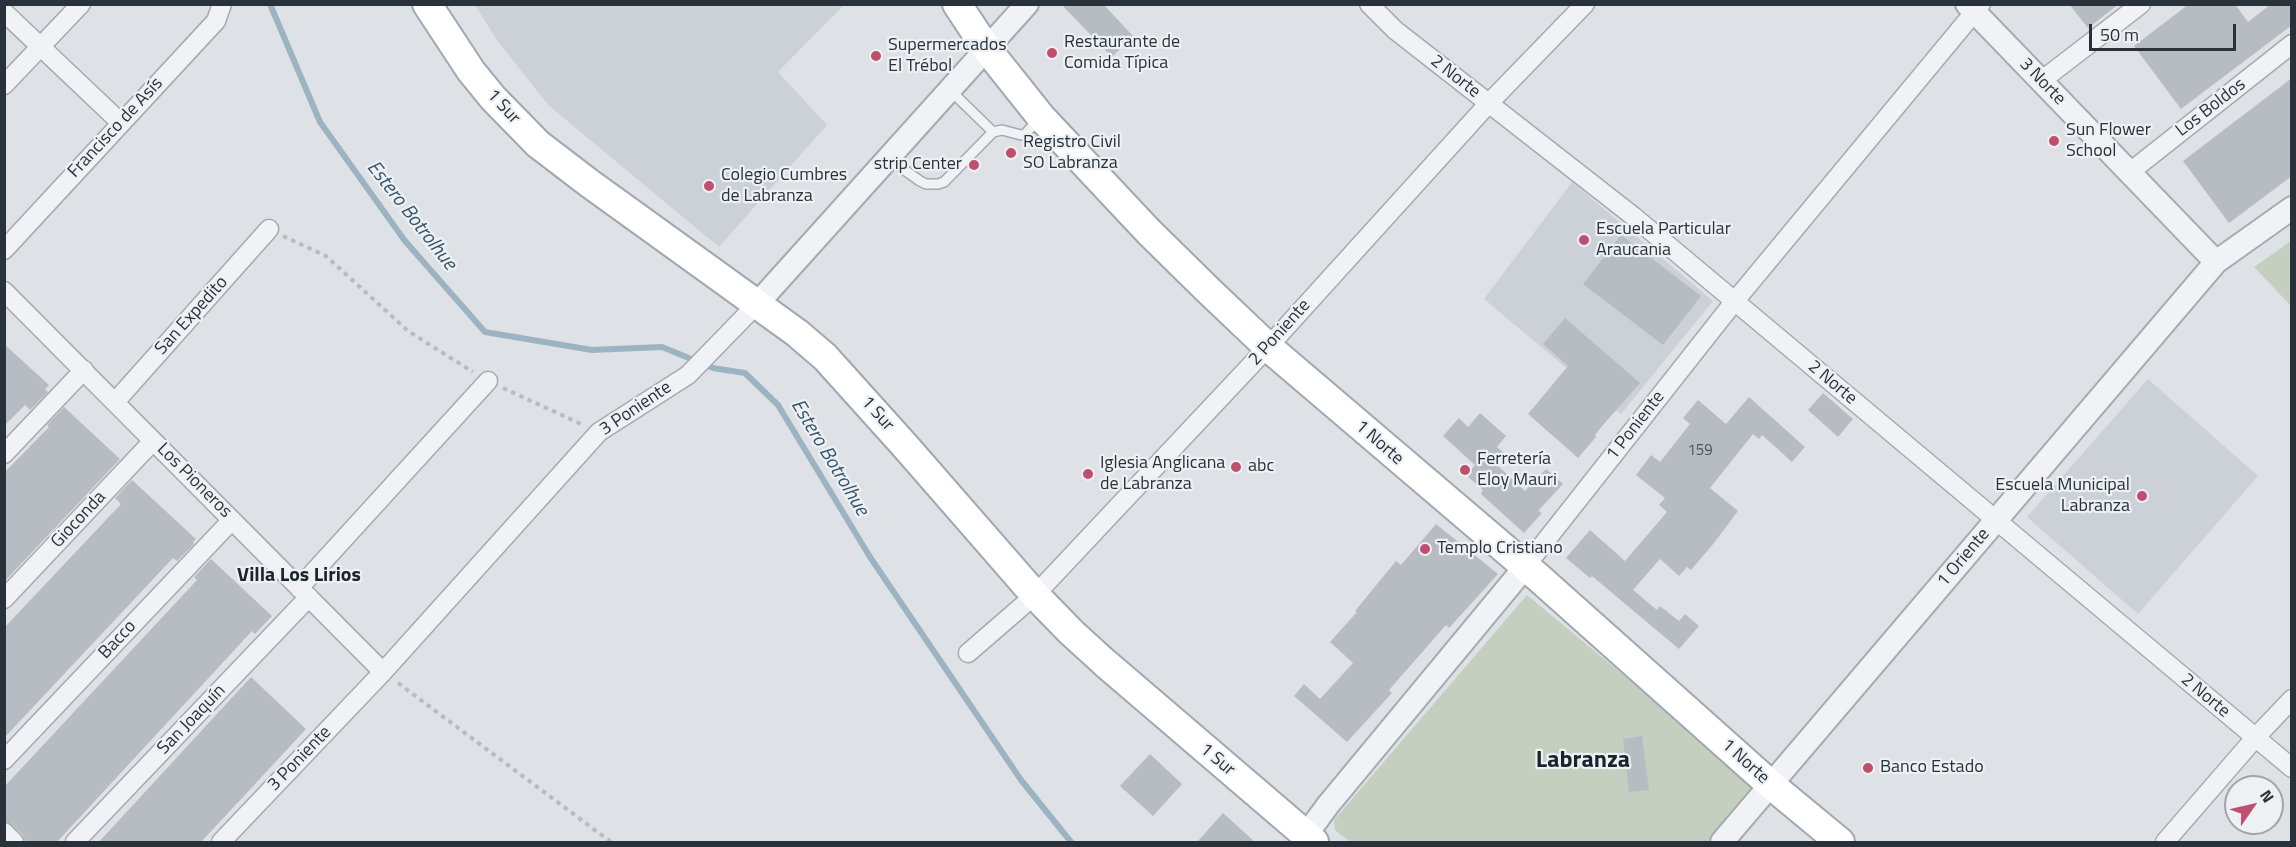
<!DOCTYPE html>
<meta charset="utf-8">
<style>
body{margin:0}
#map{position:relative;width:2296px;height:847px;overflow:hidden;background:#dee2e6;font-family:"Titillium Web",sans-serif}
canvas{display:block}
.frame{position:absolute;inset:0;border:6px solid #29323b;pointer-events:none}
.north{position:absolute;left:2224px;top:775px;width:60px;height:60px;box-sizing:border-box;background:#edf1f4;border:2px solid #9fa5aa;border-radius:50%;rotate:56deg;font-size:16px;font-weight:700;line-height:24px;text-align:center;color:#29323b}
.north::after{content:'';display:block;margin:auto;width:21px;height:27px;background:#bf4f6c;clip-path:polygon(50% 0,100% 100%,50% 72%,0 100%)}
.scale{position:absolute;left:2089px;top:24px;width:147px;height:27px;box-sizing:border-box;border:3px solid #29323b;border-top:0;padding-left:8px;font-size:18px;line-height:21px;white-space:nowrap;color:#29323b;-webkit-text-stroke:4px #edf1f4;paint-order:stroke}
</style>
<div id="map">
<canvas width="2296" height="847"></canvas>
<div class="frame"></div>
<div class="north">N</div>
<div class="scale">50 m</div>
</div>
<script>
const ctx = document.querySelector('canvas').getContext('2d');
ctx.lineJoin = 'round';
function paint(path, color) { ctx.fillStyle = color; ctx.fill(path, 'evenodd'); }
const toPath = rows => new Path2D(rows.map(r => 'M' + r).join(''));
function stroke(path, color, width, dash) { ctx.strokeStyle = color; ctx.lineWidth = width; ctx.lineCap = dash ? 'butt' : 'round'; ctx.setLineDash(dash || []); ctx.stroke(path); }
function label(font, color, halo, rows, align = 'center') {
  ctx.font = font + ' "Titillium Web",sans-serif'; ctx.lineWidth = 4.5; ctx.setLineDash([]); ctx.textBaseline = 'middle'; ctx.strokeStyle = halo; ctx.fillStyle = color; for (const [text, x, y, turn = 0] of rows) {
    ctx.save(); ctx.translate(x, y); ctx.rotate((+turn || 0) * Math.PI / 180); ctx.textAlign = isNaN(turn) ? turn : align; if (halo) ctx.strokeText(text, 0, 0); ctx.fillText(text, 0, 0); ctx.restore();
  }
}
paint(toPath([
 [475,5,844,5,778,72,827,125,719,247,548,105,497,40],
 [1572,182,1713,301,1621,414,1484,299],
 [2148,379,2258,476,2138,614,2027,517]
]), '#ccd1d7');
paint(toPath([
 [2291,241,2291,306,2254,267],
 [1527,595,1751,781,1750,798,1713,842,1350,842,1335,830,1334,820]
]), '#c5cfc0');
stroke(toPath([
 [270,4,320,122,405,241,485,332,592,350,662,347,713,368,745,373,778,405,870,557,1021,780,1071,842]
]), '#9cb3c2', 6);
paint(toPath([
 [1061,4,1103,4,1133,36,1112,57],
 [2069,4,2119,4,2088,28],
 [2189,4,2235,4,2248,22,2271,4,2292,4,2292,25,2181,109,2134,46],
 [2292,78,2292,176,2229,223,2183,161],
 [1621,235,1701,296,1663,345,1583,284],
 [1565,318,1640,383,1603,425,1595,435,1596,437,1578,458,1528,414,1568,366,1543,344],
 [4,344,49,385,45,389,48,392,30,410,25,405,4,426],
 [1823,393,1853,419,1838,437,1808,410],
 [1749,397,1805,447,1792,462,1762,435,1759,439,1753,434,1710,488,1738,511,1714,543,1691,570,1687,567,1679,576,1660,559,1633,590,1657,610,1660,606,1679,621,1685,614,1699,626,1679,649,1592,576,1590,578,1566,558,1590,530,1625,561,1667,512,1659,505,1665,498,1636,475,1651,455,1660,462,1690,424,1683,418,1698,400,1726,424],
 [64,407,120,459,4,582,4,473,49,427,47,425],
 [1480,413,1506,436,1497,447,1504,453,1495,463,1525,491,1546,469,1563,484,1538,511,1542,513,1524,533,1481,494,1483,490,1466,475,1475,465,1443,436,1459,418,1468,427],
 [132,480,196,539,193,542,194,544,177,561,173,558,4,738,4,628,121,504,115,498],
 [1436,524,1498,574,1449,628,1446,625,1389,690,1392,693,1347,742,1294,696,1304,684,1320,699,1353,663,1330,642,1357,612,1355,611,1396,561,1401,565],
 [211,559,272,616,255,634,252,631,56,843,26,843,22,834,11,824,4,821,4,787,197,580,194,577],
 [251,677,306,729,256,783,200,843,98,843],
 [1642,736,1649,790,1629,792,1623,739],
 [1150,754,1182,784,1153,816,1120,786],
 [1223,813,1256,843,1196,843]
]), '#b6bcc2');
const service = toPath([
 [950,90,993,132],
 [889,159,920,181,926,184,938,184,944,182,993,132,1002,130,1021,135,1025,134,1039,119]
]);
const minor = toPath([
 [1369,4,1395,30,1633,216,2292,768],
 [4,12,120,122],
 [2041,81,2141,4],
 [4,85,81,4],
 [2130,172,2292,44],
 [4,250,216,21,222,4],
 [4,291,383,672],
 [115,402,269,229],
 [4,454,84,370],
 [1525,567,1734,302,1981,4],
 [299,588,488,381],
 [4,599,153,441],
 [968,653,1035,595,1268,347,1489,103,1585,4],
 [4,760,232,520],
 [4,832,14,842],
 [75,842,309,597],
 [221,842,383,672,599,432,688,375,757,304],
 [2165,842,2255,738,2292,699]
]);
const tertiary = toPath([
 [1967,4,2216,262],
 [757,304,1027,4],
 [1306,835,1328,805,1525,567],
 [1722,842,2216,262,2292,208]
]);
const primary = toPath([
 [427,4,471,71,493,98,538,144,589,183,797,333,825,357,906,447,1035,595,1071,632,1105,663,1314,842],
 [957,4,986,48,1041,117,1149,232,1208,290,1268,347,1539,578,1771,785,1840,842]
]);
stroke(service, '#a4aaaf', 12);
stroke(minor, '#a4aaaf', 21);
stroke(tertiary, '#a4aaaf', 26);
stroke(primary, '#9fa8b0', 32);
stroke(toPath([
 [283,236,326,256,408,331,473,372],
 [503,388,581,424],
 [398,683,611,842]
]), '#b8bcc1', 4, [4.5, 4.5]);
stroke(service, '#f0f2f5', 9);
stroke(minor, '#f0f2f5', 18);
stroke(tertiary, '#f0f2f5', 22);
stroke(primary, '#fff', 28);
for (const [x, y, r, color] of [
 [1052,53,6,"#bf4f6c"],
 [876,56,6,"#bf4f6c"],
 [2054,141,6,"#bf4f6c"],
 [1011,153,6,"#bf4f6c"],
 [974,165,6,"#bf4f6c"],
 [709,186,6,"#bf4f6c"],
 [1584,240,6,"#bf4f6c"],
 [1236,467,6,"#bf4f6c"],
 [1465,470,6,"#bf4f6c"],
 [1088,474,6,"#bf4f6c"],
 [2142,496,6,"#bf4f6c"],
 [1425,549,6,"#bf4f6c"],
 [1868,768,6,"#bf4f6c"]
]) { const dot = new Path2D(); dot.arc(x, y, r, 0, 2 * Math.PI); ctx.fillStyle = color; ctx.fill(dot); stroke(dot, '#edf1f4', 2); }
label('15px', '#4c545d', null, [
 ["159",1700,451]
]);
label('18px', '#29323b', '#edf1f4', [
 ["Restaurante de",1064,43],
 ["Comida Típica",1064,64],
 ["Supermercados",888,46],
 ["El Trébol",888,67],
 ["Sun Flower",2066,131],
 ["School",2066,152],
 ["Registro Civil",1023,143],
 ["SO Labranza",1023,164],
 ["strip Center",962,165,"right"],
 ["Colegio Cumbres",721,176],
 ["de Labranza",721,197],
 ["Escuela Particular",1596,230],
 ["Araucania",1596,251],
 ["Ferretería",1477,460],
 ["Eloy Mauri",1477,481],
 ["Iglesia Anglicana",1100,464],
 ["de Labranza",1100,485],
 ["abc",1248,467],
 ["Escuela Municipal",2130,486,"right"],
 ["Labranza",2130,507,"right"],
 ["Templo Cristiano",1437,549],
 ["Banco Estado",1880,768]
], 'left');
label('18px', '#29323b', '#edf1f4', [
 ["2 Norte",1455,77,38],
 ["3 Norte",2042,82,46],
 ["1 Sur",503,107,47],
 ["Los Boldos",2211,108,-38],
 ["Francisco de Asís",116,128,-47],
 ["San Expedito",192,316,-48],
 ["2 Poniente",1280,333,-48],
 ["2 Norte",1832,383,40],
 ["3 Poniente",636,409,-34],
 ["1 Sur",877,414,48],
 ["1 Poniente",1636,426,-52],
 ["1 Norte",1379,443,41],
 ["Los Pioneros",194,481,45],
 ["Gioconda",79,520,-47],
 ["1 Oriente",1964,558,-50],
 ["Bacco",118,640,-47],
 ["2 Norte",2205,696,40],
 ["San Joaquín",192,720,-46],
 ["3 Poniente",300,759,-46],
 ["1 Sur",1217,760,40],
 ["1 Norte",1745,762,42]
]);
label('italic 20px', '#38546a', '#edf1f4', [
 ["Estero Botrolhue",411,216,52],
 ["Estero Botrolhue",829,458,59]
]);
label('bold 20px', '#1b232c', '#edf1f4', [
 ["Villa Los Lirios",299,576]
]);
label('bold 24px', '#1b232c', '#edf1f4', [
 ["Labranza",1583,761]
]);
</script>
